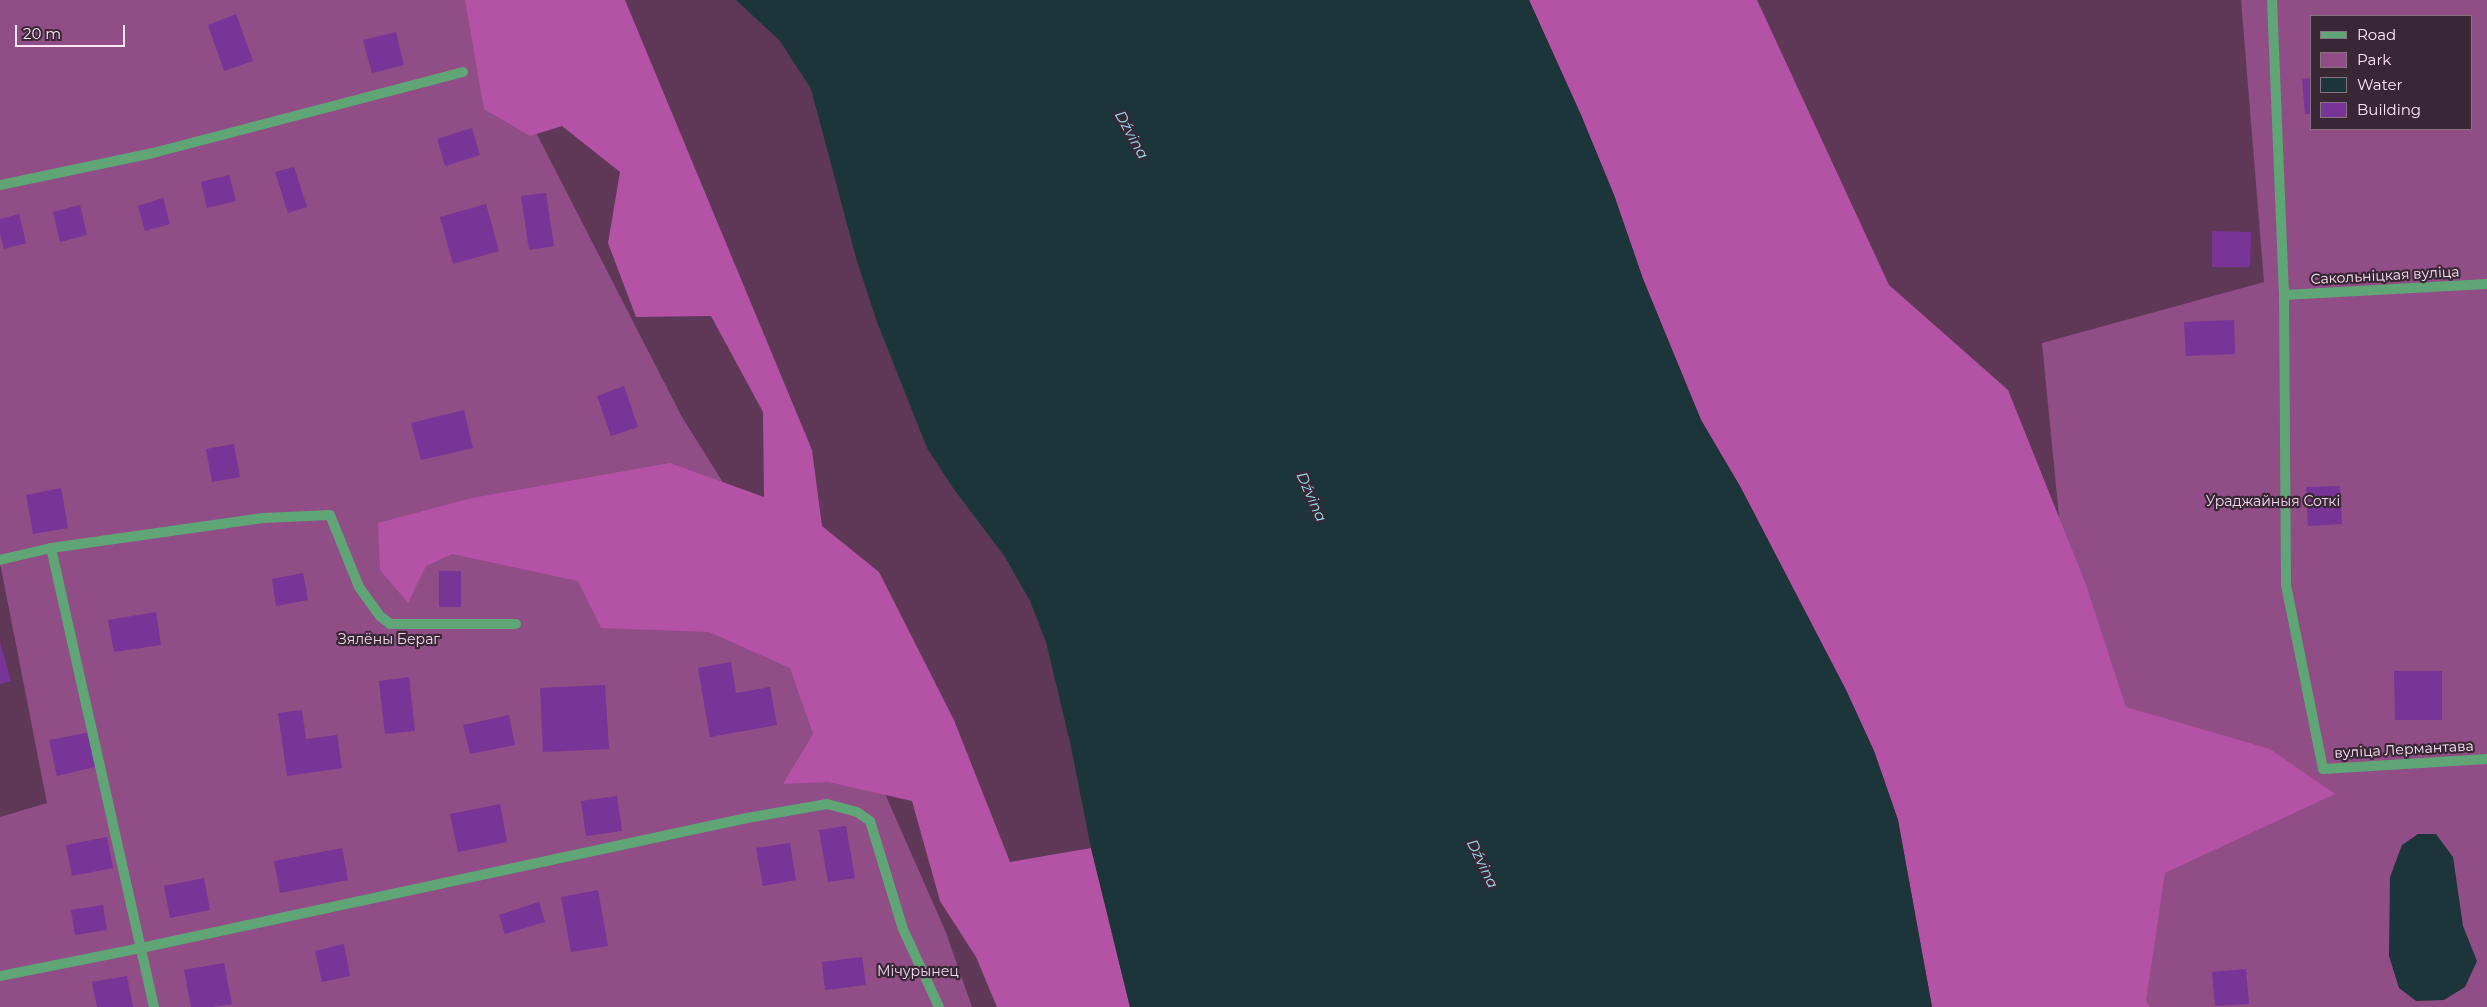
<!DOCTYPE html>
<meta charset="utf-8">
<style>
body{margin:0}
#map{position:relative;width:2487px;height:1007px;overflow:hidden;background:#5f3858;font-family:Montserrat,sans-serif}
canvas{display:block}
.legend{position:absolute;left:2310px;top:15px;width:162px;height:115px;box-sizing:border-box;background:#392735;border:1px solid #887383;margin:0;padding:6px 9px;list-style:none;font-size:15px;color:#ffe6f9}
.legend li{display:flex;align-items:center;gap:10px;height:25px}
.legend b{width:25px;border:1px solid #887383}
.scale{position:absolute;left:15px;top:25px;width:110px;height:22px;box-sizing:border-box;border:2px solid #ffe6f9;border-top:0;padding-left:6px;font-size:15px;line-height:18px;white-space:nowrap;color:#ffe6f9;-webkit-text-stroke:4px #392735;paint-order:stroke}
</style>
<div id="map">
<canvas width="2487" height="1007"></canvas>
<ul class="legend">
<li><b style="height:6px;background:#5fa576"></b>Road</li>
<li><b style="height:14px;background:#904d86"></b>Park</li>
<li><b style="height:14px;background:#1c353b"></b>Water</li>
<li><b style="height:14px;background:#783497"></b>Building</li>
</ul>
<div class="scale">20 m</div>
</div>
<script>
const ctx = document.querySelector('canvas').getContext('2d');
ctx.lineJoin = 'round';
function paint(path, color) { ctx.fillStyle = color; ctx.fill(path, 'evenodd'); }
const toPath = rows => new Path2D(rows.map(r => 'M' + r).join(''));
function stroke(path, color, width, dash) { ctx.strokeStyle = color; ctx.lineWidth = width; ctx.lineCap = dash ? 'butt' : 'round'; ctx.setLineDash(dash || []); ctx.stroke(path); }
function label(font, color, halo, rows, align = 'center') {
  ctx.font = font + ' Montserrat,sans-serif'; ctx.lineWidth = 4.5; ctx.setLineDash([]); ctx.textBaseline = 'middle'; ctx.strokeStyle = halo; ctx.fillStyle = color; for (const [text, x, y, turn = 0] of rows) {
    ctx.save(); ctx.translate(x, y); ctx.rotate((+turn || 0) * Math.PI / 180); ctx.textAlign = isNaN(turn) ? turn : align; if (halo) ctx.strokeText(text, 0, 0); ctx.fillText(text, 0, 0); ctx.restore();
  }
}
paint(toPath([
 [0,0,468,0,682,417,807,617,945,930,972,1007,0,1007,0,817,47,803,0,563],
 [2241,0,2487,0,2487,1007,2107,1007,2042,343,2264,282],
 [2311,16,2471,16,2471,129,2311,129]
]), '#904d86');
paint(toPath([
 [465,0,625,0,812,450,822,526,879,572,954,720,1010,862,1091,848,1130,1007,997,1007,976,957,940,901,912,801,828,782,783,784,813,734,790,668,709,632,601,628,578,581,452,554,426,566,408,603,380,570,378,523,472,498,670,463,764,497,763,412,711,316,636,317,608,243,620,172,562,126,530,136,484,109],
 [1529,0,1757,0,1889,285,2008,390,2085,582,2126,707,2270,749,2335,794,2165,873,2146,1001,2150,1007,1932,1007,1898,820,1874,751,1846,690,1741,488,1701,420,1643,279,1614,195,1581,115]
]), '#b452a6');
paint(toPath([
 [736,0,1529,0,1581,115,1614,195,1643,279,1701,420,1741,488,1846,690,1874,751,1898,820,1932,1007,1130,1007,1091,848,1070,742,1046,642,1030,601,1005,557,953,488,927,448,877,322,856,258,811,89,780,41],
 [2418,834,2436,834,2453,857,2463,926,2477,961,2465,987,2444,1000,2416,1001,2399,988,2389,956,2390,877,2402,845]
]), '#1c353b');
paint(toPath([
 [236,14,253,61,224,71,208,25],
 [396,32,404,65,372,73,363,40],
 [2311,78,2311,114,2305,114,2302,79],
 [472,128,480,155,445,166,437,139],
 [294,167,307,207,288,213,275,172],
 [229,175,236,201,207,208,201,182],
 [546,193,554,246,529,250,521,196],
 [163,198,170,224,145,231,138,206],
 [486,204,499,251,453,264,440,217],
 [80,205,87,235,60,242,53,212],
 [19,214,26,243,4,249,0,234,0,219],
 [2212,231,2251,232,2250,267,2212,267],
 [2234,320,2235,354,2186,356,2184,322],
 [624,386,638,427,611,436,597,396],
 [464,410,473,448,421,460,411,423],
 [234,444,240,477,212,482,206,449],
 [2340,486,2342,524,2308,526,2306,487],
 [61,488,68,528,33,534,26,495],
 [439,571,461,571,461,607,439,607],
 [303,573,308,600,276,606,272,579],
 [156,612,161,645,114,652,108,620],
 [0,641,11,681,0,684],
 [731,662,736,693,770,687,777,725,710,737,698,668],
 [2394,671,2442,671,2442,720,2395,720],
 [409,677,415,731,385,734,379,681],
 [605,685,609,749,543,752,540,688],
 [302,710,306,739,337,735,342,768,287,776,278,713],
 [509,715,515,745,470,754,463,725],
 [91,732,99,766,57,776,49,740],
 [617,796,622,831,586,836,581,801],
 [500,804,507,842,458,852,450,814],
 [846,826,855,878,828,882,819,830],
 [107,837,113,868,72,876,66,845],
 [790,843,796,880,763,886,756,848],
 [342,848,348,880,280,893,274,861],
 [204,878,210,910,170,918,164,886],
 [598,890,608,946,571,952,561,897],
 [539,902,545,922,505,934,499,915],
 [103,905,107,930,75,935,71,910],
 [344,944,350,976,322,982,315,951],
 [862,957,866,985,825,990,822,962],
 [224,963,232,1004,213,1007,191,1007,184,970],
 [2246,969,2249,1004,2215,1006,2212,972],
 [127,976,133,1007,97,1007,92,982]
]), '#783497');
stroke(toPath([
 [2272,0,2284,295,2286,585,2323,769,2487,759],
 [0,185,153,153,463,72],
 [2284,295,2487,284],
 [0,976,141,948,747,818,827,804,857,812,870,821,903,929,939,1007],
 [154,1007,51,548,263,518,330,515,359,587,380,616,390,624,516,624]
]), '#5fa576', 10);
stroke(toPath([
 [0,560,51,548]
]), '#5fa576', 10);
label('14px', '#ffe6f9', '#392735', [
 ["Сакольніцкая вуліца",2385,276,-3],
 ["вуліца Лермантава",2404,750,-3]
]);
label('14px', '#f2d9ed', '#392735', [
 ["Ураджайныя Соткі",2273,502],
 ["Зялёны Бераг",389,640],
 ["Мічурынец",918,972]
]);
label('italic 15px', '#96e1f2', '#392735', [
 ["Dźvina",1131,135,61],
 ["Dźvina",1311,497,66],
 ["Dźvina",1482,864,64]
]);
</script>
